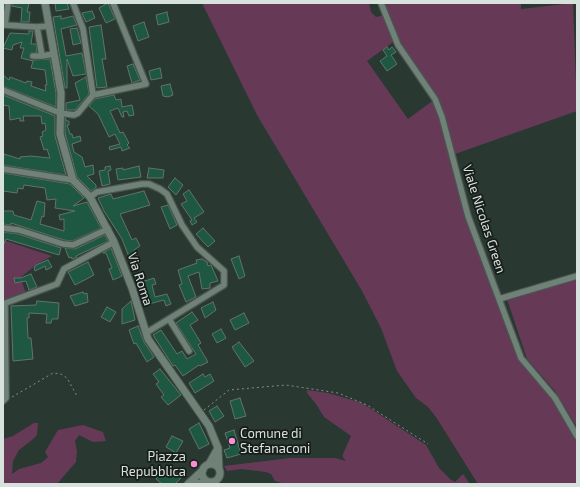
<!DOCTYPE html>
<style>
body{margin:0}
#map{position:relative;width:580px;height:487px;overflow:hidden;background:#293831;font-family:"Exo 2",sans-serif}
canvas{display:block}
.frame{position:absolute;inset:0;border:4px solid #d8e2dd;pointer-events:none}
</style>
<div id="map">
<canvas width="580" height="487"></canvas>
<div class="frame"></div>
</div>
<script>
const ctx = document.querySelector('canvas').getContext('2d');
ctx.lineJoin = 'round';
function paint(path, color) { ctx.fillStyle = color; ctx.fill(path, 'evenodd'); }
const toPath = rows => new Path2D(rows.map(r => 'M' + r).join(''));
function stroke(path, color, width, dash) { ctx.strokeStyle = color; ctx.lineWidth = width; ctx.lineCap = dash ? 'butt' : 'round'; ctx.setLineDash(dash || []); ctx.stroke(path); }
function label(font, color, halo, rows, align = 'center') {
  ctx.font = font + ' "Exo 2",sans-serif'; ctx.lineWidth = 3.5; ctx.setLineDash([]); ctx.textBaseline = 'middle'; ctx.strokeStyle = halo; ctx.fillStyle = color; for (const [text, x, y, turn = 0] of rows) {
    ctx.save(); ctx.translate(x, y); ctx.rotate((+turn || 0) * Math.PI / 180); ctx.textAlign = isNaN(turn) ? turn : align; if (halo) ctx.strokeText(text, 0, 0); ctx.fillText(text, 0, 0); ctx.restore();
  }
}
paint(toPath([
 [202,3,369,3,371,12,376,17,386,15,381,3,521,3,521,9,573,3,577,111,452,155,468,216,521,358,555,398,577,436,577,484,478,484,436,417,428,407,416,398,397,371,381,328,362,291,257,115],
 [396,40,435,99,408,119,367,61],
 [3,240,52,256,37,264,20,278,14,278,15,283,22,282,26,294,3,300],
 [577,278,577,427,555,391,527,359,507,299],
 [307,390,328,393,362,403,426,445,439,468,450,479,455,482,463,474,470,484,282,483,275,481,271,474,266,472,242,469,227,471,224,466,290,458,335,458,346,461,343,457,343,454,351,436,324,417,316,404,307,393],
 [34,423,38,423,37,435,32,440,19,450,13,461,12,474,19,469,41,463,46,459,48,457,45,452,58,430,83,425,103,432,106,441,93,442,79,435,75,441,77,451,76,462,57,484,3,484,3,439,13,436]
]), '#663a57');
const building = toPath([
 [12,3,29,3,27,12,30,12,29,22,21,22,22,8,12,6,12,3],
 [55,3,67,3,69,9,56,11,55,3],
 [108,3,115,19,106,23,99,8,108,3],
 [92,11,95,18,86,22,82,13,92,11],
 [167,12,169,22,158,25,156,15,167,12],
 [61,16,61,19,73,16,77,25,61,29,66,56,82,53,86,74,73,76,67,59,67,88,65,88,53,17,61,16],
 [144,22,149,37,138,41,133,26,144,22],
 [101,25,106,59,102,59,107,87,97,88,89,27,101,25],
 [77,28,81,43,73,45,70,29,77,28],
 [29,31,33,31,31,44,36,44,37,52,31,53,30,58,33,60,50,59,56,93,56,107,3,86,3,75,9,80,10,77,26,83,27,81,32,82,31,86,46,91,45,85,47,85,45,70,31,68,33,61,21,58,24,48,20,48,22,42,13,45,12,50,3,48,10,33,29,34,29,31],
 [387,47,389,50,392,47,396,52,391,55,397,64,387,71,380,61,387,56,383,50,387,47],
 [133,64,140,80,132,83,127,66,133,64],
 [160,68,162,78,151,80,149,71,160,68],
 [86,77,89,94,75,110,66,110,66,103,80,100,75,83,86,77],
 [170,84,173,95,168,97,163,96,161,86,170,84],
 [3,95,55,116,55,136,66,175,3,165,4,154,20,159,20,157,31,156,50,158,47,149,44,150,40,137,43,136,42,132,46,130,45,123,42,124,41,116,23,116,24,121,20,121,20,118,10,120,9,106,3,105,3,95],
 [114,95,116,100,121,99,122,107,132,105,134,115,129,116,127,111,123,112,124,117,122,117,118,108,110,111,120,133,123,132,129,143,127,145,130,148,122,151,121,147,110,150,109,147,120,144,115,134,109,137,98,114,89,106,95,99,114,95],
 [65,118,67,121,69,121,69,125,67,125,70,134,72,134,73,138,80,136,81,141,72,144,74,152,82,157,85,167,93,165,94,174,87,176,96,185,96,188,91,191,77,177,65,133,65,118],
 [110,166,111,170,108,171,110,184,102,186,99,171,105,170,105,167,110,166],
 [139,166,141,177,118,180,116,169,123,168,123,170,139,166],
 [149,168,164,170,163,178,147,178,149,168],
 [3,173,70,184,84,198,73,206,87,202,101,228,72,241,64,240,11,223,11,225,3,224,3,211,13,211,14,215,31,220,37,201,45,203,44,217,42,216,40,224,64,231,64,219,60,220,59,215,75,211,55,208,56,199,47,200,45,188,24,185,23,189,18,188,17,193,3,191,3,173],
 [175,178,183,185,176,195,168,187,175,178],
 [189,190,204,212,194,218,197,222,192,225,190,221,192,220,181,204,187,201,183,194,189,190],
 [144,191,150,205,120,214,132,240,136,238,140,246,134,250,139,264,133,267,122,239,104,211,98,198,111,194,113,199,144,191],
 [168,205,177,225,170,229,161,207,168,205],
 [203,228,215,241,208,247,196,234,203,228],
 [3,232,18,234,61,248,59,255,6,239,3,246,3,232],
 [105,235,108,241,76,256,77,257,72,259,71,257,69,258,65,248,75,249,105,235],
 [111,248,122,276,113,280,109,269,112,268,106,253,103,253,111,248],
 [239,256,245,276,239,279,231,259,239,256],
 [202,259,207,262,208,266,211,265,218,281,210,283,210,288,202,289,199,272,188,276,196,297,186,302,179,285,182,284,178,270,197,263,196,260,202,259],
 [48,260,52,267,46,270,45,266,35,271,34,268,36,265,48,260],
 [88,262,94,275,75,285,68,272,88,262],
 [143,273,145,281,154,278,156,284,152,285,155,297,167,294,171,304,166,306,164,300,149,304,148,302,145,303,138,279,136,280,135,275,143,273],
 [31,274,37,287,29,290,26,281,15,283,14,278,21,278,31,274],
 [83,292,84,294,87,293,88,302,75,306,70,296,83,292],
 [37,301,59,303,58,319,52,319,51,323,46,323,47,314,29,313,29,318,27,318,28,338,31,338,33,359,13,361,11,306,36,305,37,301],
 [131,301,135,320,122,324,122,309,131,301],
 [213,302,216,310,205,318,201,308,213,302],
 [107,307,116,312,110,322,101,317,107,307],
 [192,312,198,320,190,325,201,343,198,345,208,362,200,366,199,365,183,376,175,365,173,366,153,335,161,330,177,354,182,351,187,359,196,354,176,323,192,312],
 [244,313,249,323,235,330,230,320,244,313],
 [138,326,144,342,154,357,147,362,136,343,134,344,129,330,138,326],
 [221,329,226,338,217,343,212,334,221,329],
 [239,342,254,361,245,367,232,347,239,342],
 [160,369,181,395,168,405,161,397,164,395,156,384,159,382,153,374,160,369],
 [203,374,205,377,210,374,214,381,195,393,189,383,203,374],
 [240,398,246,416,235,419,230,401,240,398],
 [217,406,224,416,215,422,209,411,217,406],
 [199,423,209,444,199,449,189,429,199,423],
 [234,430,241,454,227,458,224,450,230,448,225,433,234,430],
 [172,436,183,441,176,453,166,447,172,436],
 [169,466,181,478,175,484,162,484,156,479,169,466]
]);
paint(building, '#1e5842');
stroke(building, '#62736b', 1);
const minor = toPath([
 [8,3,5,25,37,27,49,26],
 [73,3,83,29,93,95,146,84,113,3],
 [381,3,398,45,435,99,442,117,468,216,521,358,555,398,577,436],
 [37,27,42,56,54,54],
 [33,56,42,56],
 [3,90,60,113,74,115,78,113,93,95],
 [3,169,73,180],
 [90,197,97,192,142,184,149,184,160,189,167,194,182,225,197,247,224,271,224,285,146,333],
 [3,228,19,230,63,244,73,245,108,229],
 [499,299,577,276],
 [3,304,57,284,64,269,114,242],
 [169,319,189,351],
 [3,401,6,398,5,304]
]);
const tertiary = toPath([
 [45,3,61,93,60,134,73,180,90,197,114,242,132,288,148,339,209,426,218,448,219,469],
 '202 473a9 9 0 1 1 18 0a9 9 0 1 1-18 0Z',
 [209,464,218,448],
 [188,484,203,470],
 [195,484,207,482]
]);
stroke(minor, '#495650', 8);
stroke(tertiary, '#495650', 9);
stroke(toPath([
 [12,397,53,373,61,374,67,378,77,396],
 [204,410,229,390,286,385,338,393,367,405,428,444]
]), '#83908a', 1, [2, 3]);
stroke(minor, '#708178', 5.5);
stroke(tertiary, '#708178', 7);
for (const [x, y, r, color] of [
 [232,441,4,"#f591d2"],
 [194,464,4,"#f591d2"]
]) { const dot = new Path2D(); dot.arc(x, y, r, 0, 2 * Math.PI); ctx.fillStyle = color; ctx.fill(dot); stroke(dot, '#171d1a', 1.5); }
label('13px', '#d8e2dd', '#171d1a', [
 ["Viale Nicolas Green",484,219,72],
 ["Via Roma",140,279,72]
]);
label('13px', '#d8e2dd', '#171d1a', [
 ["Comune di",240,434],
 ["Stefanaconi",240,449],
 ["Piazza",186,457,"right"],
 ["Repubblica",186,472,"right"]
], 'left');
</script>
